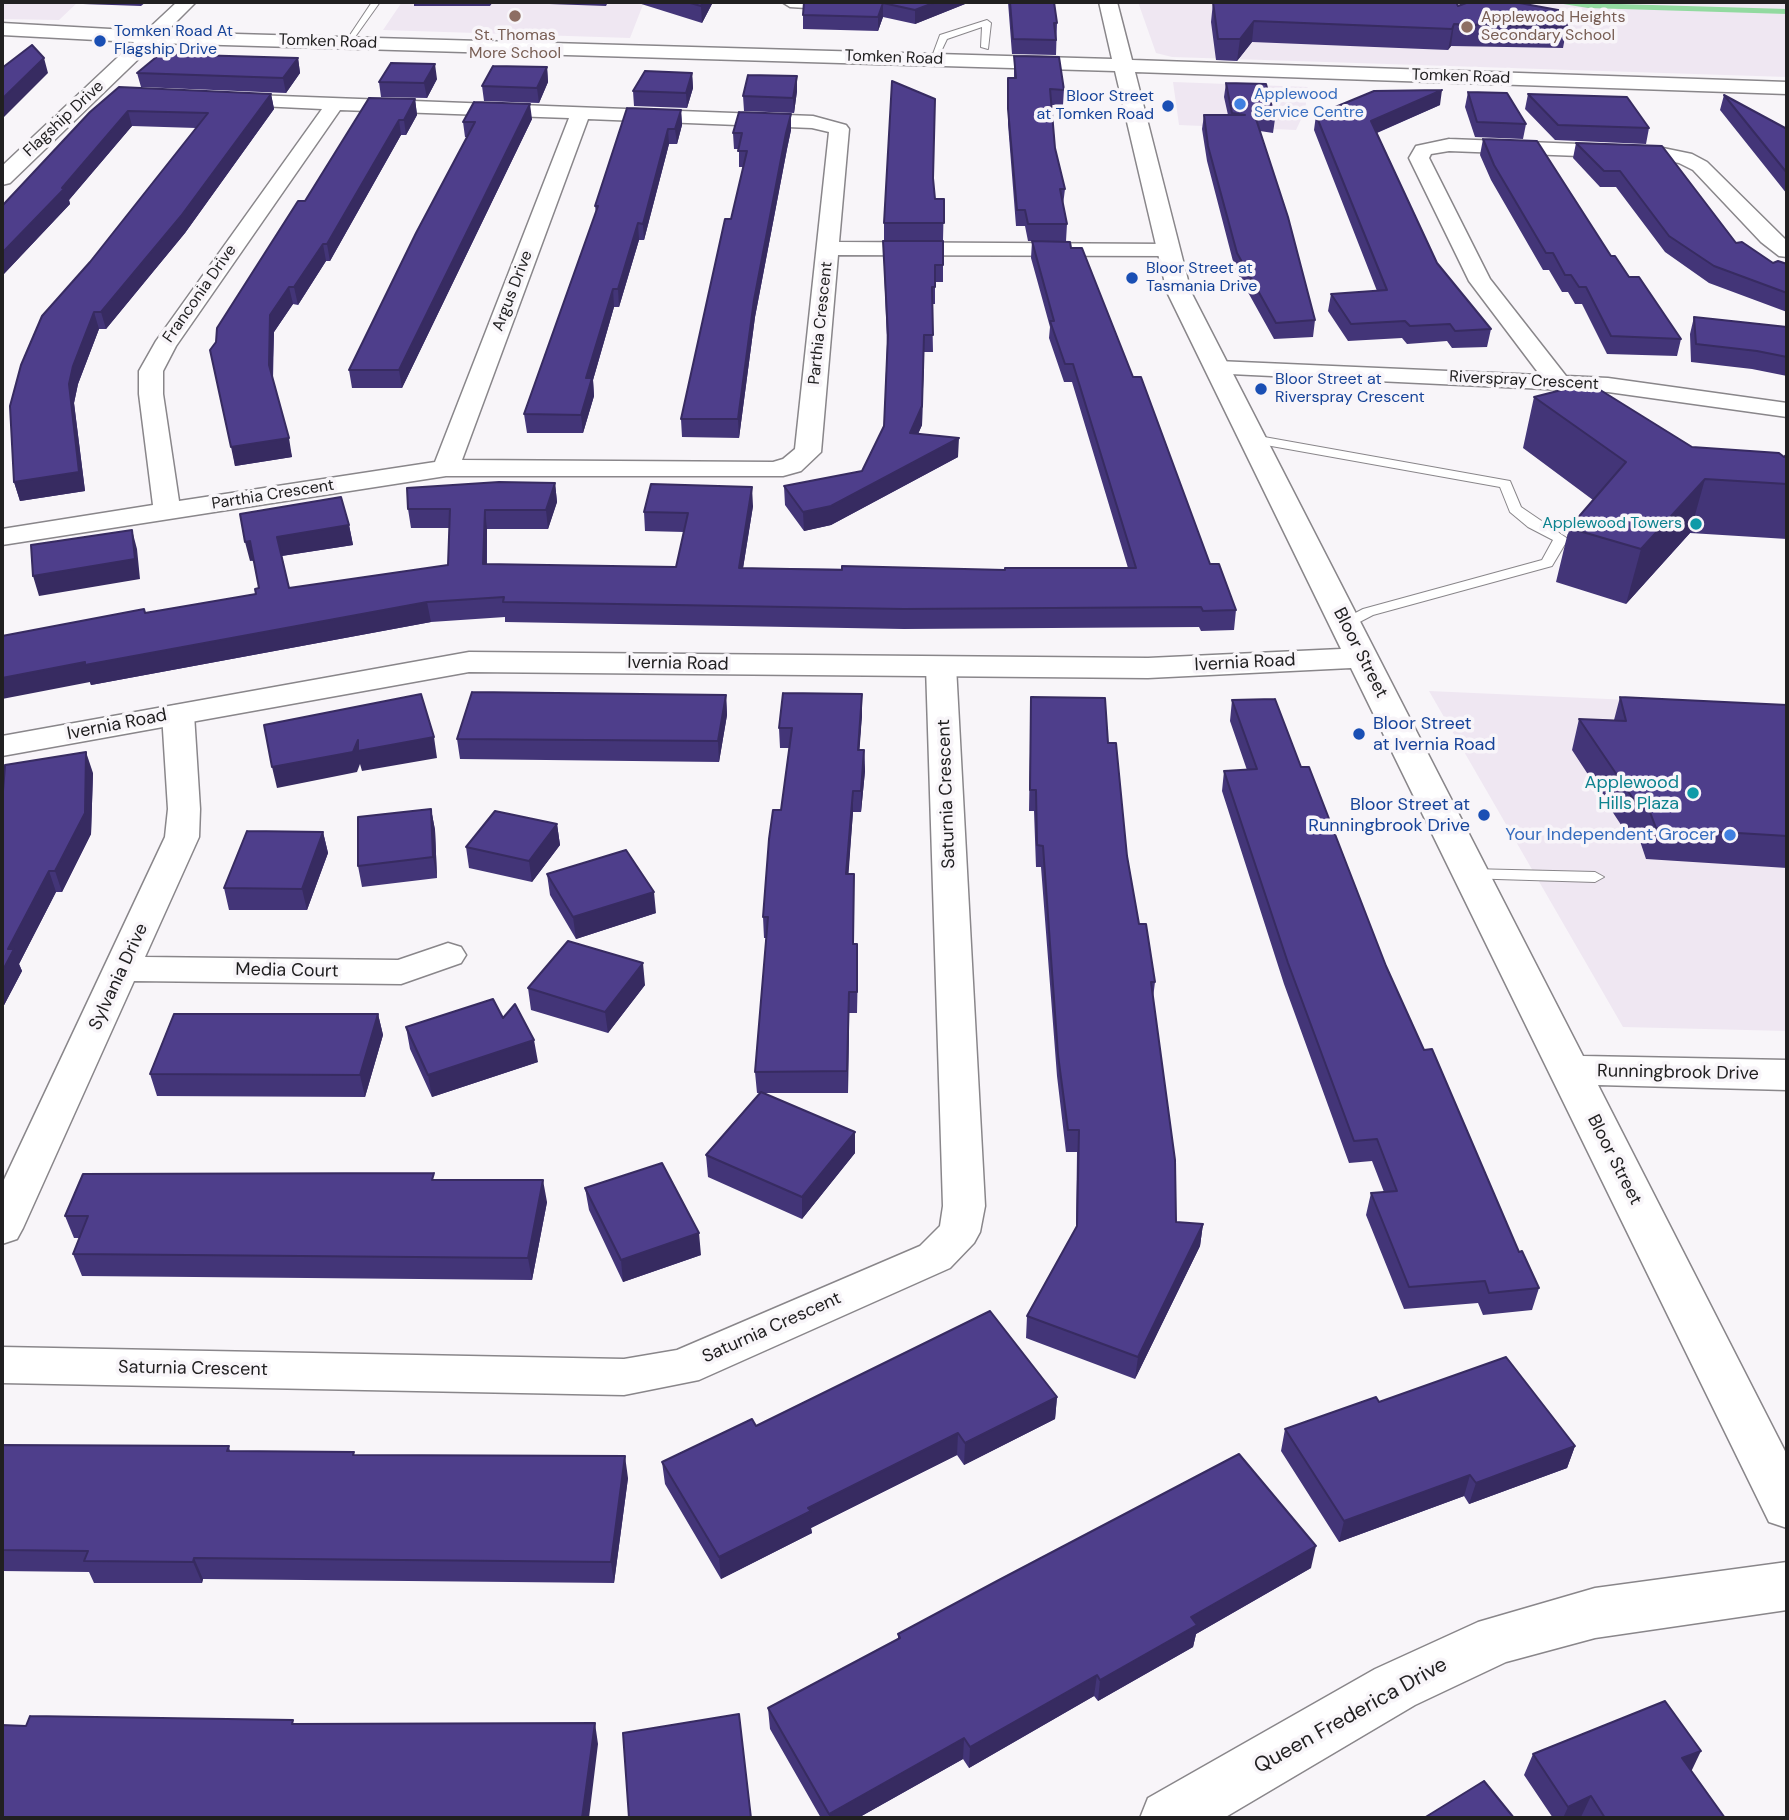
<!DOCTYPE html>
<style>
body{margin:0}
#map{position:relative;width:1789px;height:1820px;overflow:hidden;background:#f8f5f9;font-family:"DM Sans",sans-serif}
canvas{display:block}
.frame{position:absolute;inset:0;border:4px solid #212021;pointer-events:none}
</style>
<div id="map">
<canvas width="1789" height="1820"></canvas>
<div class="frame"></div>
</div>
<script>
const ctx = document.querySelector('canvas').getContext('2d');
ctx.lineJoin = 'round';
function paint(path, color) { ctx.fillStyle = color; ctx.fill(path, 'evenodd'); }
const toPath = rows => new Path2D(rows.map(r => 'M' + r).join(''));
function stroke(path, color, width, dash) { ctx.strokeStyle = color; ctx.lineWidth = width; ctx.lineCap = dash ? 'butt' : 'round'; ctx.setLineDash(dash || []); ctx.stroke(path); }
function label(font, color, halo, rows, align = 'center') {
  ctx.font = font + ' "DM Sans",sans-serif'; ctx.lineWidth = 7; ctx.setLineDash([]); ctx.textBaseline = 'middle'; ctx.strokeStyle = halo; ctx.fillStyle = color; for (const [text, x, y, turn = 0] of rows) {
    ctx.save(); ctx.translate(x, y); ctx.rotate((+turn || 0) * Math.PI / 180); ctx.textAlign = isNaN(turn) ? turn : align; if (halo) ctx.strokeText(text, 0, 0); ctx.fillText(text, 0, 0); ctx.restore();
  }
}
paint(toPath([
 [2,2,78,2,59,20,2,19],
 [402,2,644,2,630,38,383,30],
 [1138,2,1787,2,1787,77,1172,57,1156,53],
 [1173,82,1308,87,1305,111,1296,130,1179,125],
 [1429,691,1787,707,1787,1031,1623,1027]
]), '#efe7f2');
paint(toPath([
 [1551,2,1787,9,1787,14,1588,8]
]), '#92daa0');
const service = toPath([
 [372,2,380,2,350,44,344,44,372,2],
 [987,20,991,23,988,49,981,47,982,27,947,39,936,62,930,62,940,35,987,20],
 [1253,435,1510,481,1521,507,1568,539,1552,566,1373,615,1350,627,1340,627,1340,621,1363,609,1542,560,1553,540,1528,527,1510,512,1500,487,1249,442,1249,436,1253,435],
 [1470,869,1595,872,1604,877,1595,882,1464,878,1461,874,1464,870,1470,869]
]);
const minor = toPath([
 [782,2,859,2,839,10,790,7,782,2],
 [226,94,813,116,846,125,849,129,839,242,1167,244,1178,250,1167,256,838,255,821,452,801,471,783,476,446,476,2,545,2,529,153,505,139,394,139,371,156,341,322,109,219,104,217,100,219,96,226,94],
 [340,110,569,118,435,462,179,501,163,394,163,371,176,346,340,110],
 [588,119,812,128,829,132,795,449,783,459,773,462,462,460,588,119],
 [1449,139,1658,147,1692,154,1707,162,1787,241,1787,257,1779,256,1761,242,1693,170,1679,163,1658,159,1449,151,1431,154,1429,158,1490,279,1566,376,1608,378,1787,403,1787,417,1608,392,1209,373,1205,368,1209,363,1217,361,1540,375,1469,281,1409,158,1416,146,1449,139],
 [941,657,952,660,956,666,985,1206,980,1232,974,1243,950,1268,699,1380,624,1395,2,1383,2,1347,624,1359,677,1350,920,1246,940,1226,943,1206,926,666,930,660,941,657],
 [178,705,189,707,194,714,200,809,199,837,145,957,398,960,448,943,461,947,466,955,461,963,401,984,134,981,23,1228,17,1239,2,1244,2,1184,165,837,168,809,162,714,167,707,178,705]
]);
const tertiary = toPath([
 [177,2,196,2,166,32,1112,59,1099,2,1117,2,1132,60,1787,82,1787,94,1135,72,1191,292,1583,1056,1787,1060,1787,1090,1598,1085,1787,1455,1787,1528,1769,1522,1351,668,1148,678,469,672,2,756,2,736,469,652,1148,658,1341,649,1167,292,1115,71,155,43,10,183,2,185,2,166,134,42,2,35,2,23,146,31,177,2],
 [1787,1562,1787,1610,1595,1638,1506,1662,1415,1705,1224,1818,1140,1818,1148,1798,1375,1669,1478,1622,1595,1588,1787,1562]
]);
stroke(service, '#89868a', 2);
stroke(minor, '#89868a', 3);
stroke(tertiary, '#89868a', 3);
paint(service, '#fff');
paint(minor, '#fff');
paint(tertiary, '#fff');
paint(toPath([
 [82,2,146,2,141,6,83,4],
 [414,2,608,2,606,6,493,2,490,6,414,6],
 [635,2,713,2,702,23],
 [804,2,970,2,915,24,883,17,878,31,803,29,803,15],
 [1008,2,1054,2,1057,23,1056,55,1012,54],
 [1213,2,1458,6,1567,27,1563,48,1451,46,1448,50,1252,42,1237,61,1216,60,1211,22],
 [1014,56,1064,90,1063,105,1052,105,1055,148,1065,189,1063,205,1067,224,1066,241,1028,241,1025,226,1016,226,1008,124,1008,78,1014,78],
 [298,58,300,73,286,93,141,87,137,73],
 [547,67,548,82,539,103,484,101,482,86],
 [692,73,693,88,687,108,634,106,633,91],
 [797,76,797,91,794,113,744,111,743,96],
 [437,79,427,98,381,97,379,82],
 [1226,83,1275,119,1273,133,1260,131,1315,320,1313,337,1274,339,1235,269,1207,161,1202,129,1204,115,1228,115,1224,97],
 [1468,92,1526,124,1523,139,1475,137,1465,107],
 [271,94,274,109,185,233,106,329,99,329,78,384,74,403,85,491,20,501,14,482,90,262,196,128,132,126,69,200,70,204,2,276,90,112],
 [1528,94,1649,128,1646,144,1555,140,1525,109],
 [1724,95,1787,129,1787,194,1720,110],
 [415,99,417,115,406,135,401,135,330,261,326,261,298,305,293,304,274,332,273,379,292,457,235,466,216,342,305,201],
 [1440,105,1377,133,1437,263,1491,329,1487,347,1452,348,1447,341,1407,344,1402,338,1348,341,1328,311,1331,294,1377,291,1314,130,1316,115],
 [681,110,682,125,677,144,669,144,644,240,639,240,619,307,614,307,593,380,594,396,583,433,527,433,524,414,596,213,595,206],
 [791,114,791,130,787,149,755,317,739,438,682,437,681,419,731,219,743,167,739,167,739,149,734,149,733,133],
 [532,119,402,388,352,388,349,370,467,137,465,137,463,122],
 [1483,139,1611,256,1681,339,1677,356,1607,354,1582,304,1575,304,1568,292,1562,292,1549,270,1543,270,1491,180,1480,155],
 [1576,143,1736,243,1773,263,1787,264,1787,312,1709,283,1665,252,1616,187,1600,187,1573,158],
 [933,179,935,199,944,199,943,240,884,240,884,223],
 [883,241,943,241,943,282,935,282,935,304,932,304,933,352,924,352,922,425,918,434,958,457,831,525,804,531,785,505,784,486,862,471,884,426,887,344],
 [1032,241,1071,248,1133,377,1210,564,1236,610,1234,630,1201,631,1199,627,904,629,505,622,505,617,431,622,91,685,90,682,145,613,256,594,259,588,254,561,250,561,349,525,353,545,282,556,289,588,448,565,449,528,411,528,408,509,555,483,557,502,548,529,487,529,487,564,676,567,684,532,645,531,644,512,753,506,743,568,1005,570,1128,568,1072,382,1064,382,1049,338,1050,327,1031,258],
 [1694,317,1787,327,1787,376,1752,369,1691,362,1690,334],
 [1534,397,1692,447,1784,457,1787,454,1787,539,1690,533,1626,604,1556,582,1569,528,1593,500,1523,448],
 [726,695,727,715,719,762,460,759,457,739],
 [1031,697,1108,743,1139,924,1155,982,1153,998,1176,1222,1203,1224,1200,1246,1135,1379,1026,1338,1027,1316,1076,1229,1077,1152,1066,1152,1057,1076,1041,867,1036,867,1034,811,1029,811],
 [1620,697,1787,705,1787,868,1646,859,1638,835,1627,834,1572,750,1579,719,1614,720],
 [1232,700,1301,767,1386,966,1424,1050,1519,1252,1539,1288,1532,1310,1483,1315,1478,1303,1404,1309,1366,1215,1371,1193,1384,1192,1372,1161,1349,1163,1284,984,1222,791,1224,771,1247,770,1230,721],
 [862,715,859,750,864,750,865,771,861,812,853,812,848,874,854,895,854,944,857,944,858,965,857,1013,849,1013,848,1093,765,1093,855,1153,802,1219,708,1177,706,1155,760,1093,757,1093,755,1072,766,938,764,938,763,917,781,810,789,748,780,748,779,728],
 [93,773,91,834,62,892,56,892,19,964,22,971,2,1009,2,804],
 [431,809,435,830,437,878,362,887,358,866],
 [557,824,560,845,532,882,469,868,466,847],
 [323,832,328,853,307,910,229,910,224,888],
 [547,874,656,913,576,939,550,895],
 [645,985,608,1033,531,1010,528,988],
 [378,1014,383,1035,365,1097,157,1096,150,1074],
 [503,1018,538,1062,432,1097,410,1049,406,1027],
 [435,1180,547,1202,532,1280,82,1276,73,1254,80,1238,74,1238,65,1216],
 [585,1188,701,1255,623,1282,589,1210],
 [1057,1397,1055,1419,964,1465,957,1455,811,1528,812,1533,721,1579,665,1484,662,1462,756,1426],
 [1379,1402,1575,1446,1567,1468,1469,1504,1464,1496,1339,1542,1281,1451,1285,1429],
 [2,1445,229,1446,230,1451,355,1455,628,1478,614,1583,203,1579,202,1583,94,1583,89,1572,2,1571],
 [1311,1568,1196,1634,1193,1647,1098,1701,1094,1696,969,1768,963,1759,858,1818,821,1818,770,1729,768,1708,898,1639,898,1634],
 [1533,1754,1691,1771,1725,1818,1582,1818,1581,1817,1578,1818,1553,1818,1524,1775]
]), '#433578');
paint(toPath([
 [703,2,713,2,702,23,701,6],
 [936,2,970,2,915,24,915,10],
 [883,3,883,17,878,31,878,17],
 [1254,21,1252,42,1237,61,1240,39],
 [1454,24,1451,46,1448,50,1452,29],
 [44,58,48,73,2,119,2,99],
 [298,58,300,73,286,93,283,78],
 [435,64,437,79,427,98,424,83],
 [547,67,548,82,539,103,537,88],
 [692,73,693,88,687,108,686,93],
 [797,76,797,91,794,113,793,98],
 [1442,90,1440,105,1369,136,1371,121],
 [271,94,274,109,185,233,106,329,101,312],
 [415,99,417,115,406,135,404,120],
 [530,104,532,119,402,388,399,370],
 [681,110,682,125,677,144,675,129],
 [128,111,132,126,69,200,70,204,2,276,2,253,62,188],
 [791,114,791,130,787,149,755,317,739,438,738,419,754,300,786,133],
 [399,120,401,135,330,261,327,244],
 [668,129,669,144,644,240,643,224],
 [638,223,639,240,619,307,618,289],
 [323,244,326,261,298,305,294,287],
 [289,287,293,304,274,332,272,383,269,365,270,315],
 [613,289,614,307,593,380,594,396,583,433,581,415,586,378],
 [94,312,99,329,78,384,74,403,85,491,20,501,14,482,69,384,73,366],
 [924,352,922,425,910,452,910,433],
 [289,438,292,457,235,466,231,447],
 [959,438,958,457,831,525,804,531,803,512],
 [1705,479,1690,533,1626,604,1641,549],
 [555,483,557,502,548,529,546,510],
 [752,487,753,506,740,587,739,568],
 [485,510,487,529,486,584,483,564],
 [349,525,353,545,281,556,277,537],
 [132,530,137,549,140,579,39,596,33,576],
 [250,541,255,560,250,561,245,542],
 [427,602,431,622,91,685,90,682,2,699,2,678,85,662],
 [862,694,862,715,858,771,858,750],
 [726,695,727,715,719,762,718,741],
 [434,737,437,758,362,771,360,764,357,772,277,788,272,767,358,740],
 [864,750,865,771,861,812,861,791],
 [86,752,93,773,91,834,62,892,55,871],
 [853,791,853,812,847,895,846,874],
 [431,809,435,830,437,878,433,857],
 [557,824,560,845,532,882,529,861],
 [323,832,328,853,307,910,302,889],
 [49,871,56,892,19,964,22,971,2,1009,2,972,8,949],
 [654,892,656,913,576,939,573,917],
 [643,963,645,985,608,1033,605,1012],
 [849,992,849,1013,848,1093,847,1071],
 [378,1014,383,1035,365,1097,360,1075],
 [534,1040,538,1062,432,1097,428,1075],
 [855,1132,855,1153,802,1219,802,1197],
 [543,1180,547,1202,532,1280,528,1258],
 [1203,1224,1200,1246,1135,1379,1138,1357],
 [699,1233,701,1255,623,1282,621,1260],
 [1057,1397,1055,1419,964,1465,965,1443],
 [958,1433,957,1455,811,1528,812,1533,721,1579,719,1557,808,1508],
 [1575,1446,1567,1468,1469,1504,1476,1483],
 [625,1456,628,1478,614,1583,611,1562],
 [1470,1475,1464,1496,1339,1542,1344,1521],
 [1316,1546,1311,1568,1196,1634,1193,1647,1098,1701,1100,1680,1191,1617],
 [194,1558,203,1579,202,1583,193,1562],
 [1097,1675,1094,1696,969,1768,970,1747],
 [595,1723,598,1744,589,1818,582,1818],
 [964,1738,963,1759,858,1818,829,1818,829,1814],
 [1701,1751,1691,1772,1682,1758],
 [1591,1796,1581,1817,1578,1818,1563,1818,1568,1807]
]), '#372b61');
const building = toPath([
 [687,2,703,2,701,6,687,2],
 [804,2,936,2,915,10,883,3,878,17,803,15,804,2],
 [1010,2,1054,2,1057,23,1054,23,1056,40,1013,39,1010,2],
 [1213,2,1456,2,1458,6,1469,2,1514,2,1569,12,1567,27,1454,24,1452,29,1254,21,1240,39,1218,39,1213,2],
 [32,45,44,58,2,99,2,68,32,45],
 [160,54,298,58,283,78,137,73,160,54],
 [1014,56,1059,57,1064,90,1050,89,1055,148,1065,189,1060,189,1067,224,1028,224,1025,210,1017,210,1008,109,1008,78,1016,78,1014,56],
 [391,63,435,64,424,83,379,82,391,63],
 [493,66,547,67,537,88,482,86,493,66],
 [645,71,692,73,686,93,633,91,645,71],
 [748,75,797,76,793,98,743,96,748,75],
 [892,81,935,99,933,178,935,199,944,199,944,223,884,223,892,81],
 [1226,83,1266,84,1275,119,1255,116,1288,217,1315,320,1276,323,1237,253,1208,146,1204,115,1245,115,1232,113,1226,83],
 [119,87,271,94,181,216,101,312,94,312,73,366,69,384,79,472,14,482,10,406,21,365,42,316,90,262,208,113,128,111,62,188,65,188,2,253,2,206,90,112,119,87],
 [1442,90,1371,121,1437,263,1491,329,1455,331,1450,324,1410,326,1405,321,1351,324,1331,294,1387,290,1316,115,1374,91,1442,90],
 [1468,92,1507,93,1526,124,1477,122,1468,92],
 [1528,94,1627,97,1649,128,1558,125,1528,94],
 [1724,95,1787,129,1787,173,1724,95],
 [369,98,415,99,404,120,399,120,327,244,323,244,294,287,289,287,270,315,269,365,289,438,231,447,210,350,216,342,217,328,298,201,305,201,369,98],
 [474,102,530,104,399,370,349,370,416,233,475,122,463,122,474,102],
 [627,108,681,110,675,129,668,129,643,224,638,223,618,289,613,289,586,378,592,378,581,415,524,414,598,206,595,206,627,108],
 [739,112,791,114,786,133,754,300,738,419,681,419,725,219,731,219,747,151,738,151,742,133,733,133,739,112],
 [1483,139,1537,141,1611,256,1615,256,1629,277,1639,277,1681,339,1611,336,1586,287,1579,287,1571,275,1565,275,1553,253,1546,253,1494,165,1483,139],
 [1576,143,1662,146,1736,243,1742,242,1773,263,1778,261,1787,264,1787,293,1714,266,1669,236,1620,171,1604,171,1576,143],
 [883,241,943,241,943,265,935,265,935,287,932,287,933,335,924,335,922,406,910,433,959,438,831,506,803,512,784,486,862,471,884,426,888,335,883,241],
 [1032,241,1070,242,1071,248,1082,248,1133,377,1141,377,1210,564,1219,564,1236,610,1203,611,1201,607,904,609,503,602,504,597,427,602,85,665,85,662,2,678,2,636,144,609,145,613,256,594,255,589,259,588,250,541,245,542,240,514,341,497,349,525,277,537,289,588,448,565,450,509,408,509,407,488,499,482,555,483,546,510,485,510,483,564,676,567,688,513,644,512,651,484,752,487,739,568,842,570,842,566,1005,570,1005,568,1136,568,1073,364,1065,364,1050,321,1054,321,1032,241],
 [1694,317,1787,327,1787,357,1757,351,1696,344,1694,317],
 [1589,383,1692,447,1779,453,1784,457,1787,454,1787,484,1705,479,1641,549,1569,528,1626,462,1534,397,1589,383],
 [132,530,135,559,33,576,31,545,132,530],
 [472,692,726,695,718,741,457,739,472,692],
 [783,693,862,694,858,750,864,750,861,791,853,791,846,874,854,874,853,944,857,944,857,992,849,992,847,1071,755,1072,768,917,763,917,769,839,773,810,781,810,792,728,779,728,783,693],
 [421,694,434,737,358,751,358,740,353,752,272,767,264,725,421,694],
 [1031,697,1105,698,1108,743,1116,743,1127,856,1139,924,1146,924,1155,982,1151,982,1175,1160,1176,1222,1203,1224,1138,1357,1027,1316,1077,1226,1079,1130,1068,1130,1058,1055,1043,846,1037,845,1036,790,1030,790,1031,697],
 [1620,697,1787,705,1787,836,1656,828,1647,804,1636,803,1579,719,1626,721,1620,697],
 [1275,699,1301,767,1309,767,1386,966,1424,1050,1432,1049,1519,1252,1522,1251,1539,1288,1489,1293,1485,1281,1409,1287,1371,1193,1397,1191,1377,1139,1354,1141,1288,963,1224,771,1257,769,1232,700,1275,699],
 [86,752,85,813,55,871,49,871,8,949,14,949,2,972,2,804,5,765,86,752],
 [431,809,433,857,358,866,358,817,431,809],
 [495,811,557,824,529,861,466,847,495,811],
 [247,831,323,832,302,889,224,888,247,831],
 [626,850,654,892,573,917,547,874,626,850],
 [568,941,643,963,605,1012,528,988,568,941],
 [493,999,503,1018,515,1004,534,1040,428,1075,406,1027,493,999],
 [174,1014,378,1014,360,1075,150,1074,174,1014],
 [761,1092,855,1132,802,1197,706,1155,761,1092],
 [662,1163,699,1233,621,1260,585,1188,662,1163],
 [434,1173,432,1180,543,1180,528,1258,73,1254,88,1216,65,1216,83,1174,434,1173],
 [990,1311,1057,1397,965,1443,958,1433,808,1508,811,1511,719,1557,662,1462,752,1419,756,1426,990,1311],
 [1506,1357,1575,1446,1476,1483,1470,1475,1344,1521,1285,1429,1376,1397,1379,1402,1506,1357],
 [2,1445,229,1446,227,1451,354,1452,353,1455,625,1456,611,1562,194,1558,193,1562,84,1561,88,1551,2,1550,2,1445],
 [1239,1454,1316,1546,1191,1617,1197,1625,1100,1680,1097,1675,970,1747,964,1738,829,1814,768,1708,900,1638,898,1634,997,1581,1239,1454],
 [1665,1701,1701,1751,1682,1758,1725,1818,1605,1818,1591,1796,1568,1807,1533,1754,1665,1701],
 [739,1714,751,1818,629,1818,623,1733,739,1714],
 [30,1716,293,1720,292,1724,595,1723,582,1818,2,1818,2,1725,26,1726,30,1716],
 [1484,1781,1514,1818,1424,1818,1484,1781]
]);
paint(building, '#4e3e8b');
stroke(building, '#372b61', 2);
for (const [x, y, r, color] of [
 [515,16,7,"#8d6e63"],
 [1467,27,7,"#8d6e63"],
 [100,41,7,"#1a4fb4"],
 [1240,104,7,"#3f7fe0"],
 [1168,106,7,"#1a4fb4"],
 [1132,278,7,"#1a4fb4"],
 [1261,389,7,"#1a4fb4"],
 [1696,524,7,"#0f9aa8"],
 [1359,734,7,"#1a4fb4"],
 [1693,793,7,"#0f9aa8"],
 [1484,815,7,"#1a4fb4"],
 [1730,835,7,"#3f7fe0"]
]) { const dot = new Path2D(); dot.arc(x, y, r, 0, 2 * Math.PI); ctx.fillStyle = color; ctx.fill(dot); stroke(dot, '#f8f5f9', 2.5); }
label('16px', '#785e54', '#f8f5f9', [
 ["Applewood Heights",1481,18],
 ["Secondary School",1481,36],
 ["St. Thomas",515,36,"center"],
 ["More School",515,54,"center"]
], 'left');
label('16px', '#164399', '#f8f5f9', [
 ["Tomken Road At",114,32],
 ["Flagship Drive",114,50],
 ["Bloor Street",1154,97,"right"],
 ["at Tomken Road",1154,115,"right"],
 ["Bloor Street at",1146,269],
 ["Tasmania Drive",1146,287],
 ["Bloor Street at",1275,380],
 ["Riverspray Crescent",1275,398]
], 'left');
label('16px', '#212021', '#f8f5f9', [
 ["Tomken Road",328,42,2],
 ["Tomken Road",894,58,2],
 ["Tomken Road",1461,77,2],
 ["Flagship Drive",64,119,-43],
 ["Argus Drive",513,291,-69],
 ["Franconia Drive",200,294,-55],
 ["Parthia Crescent",821,323,-84],
 ["Riverspray Crescent",1524,381,3],
 ["Parthia Crescent",273,495,-9]
]);
label('16px', '#366cbe', '#f8f5f9', [
 ["Applewood",1254,95],
 ["Service Centre",1254,113]
], 'left');
label('16px', '#0d838f', '#f8f5f9', [
 ["Applewood Towers",1682,524]
], 'right');
label('18px', '#212021', '#f8f5f9', [
 ["Bloor Street",1360,653,63],
 ["Ivernia Road",1245,663,-3],
 ["Ivernia Road",678,664,1],
 ["Ivernia Road",117,725,-11],
 ["Saturnia Crescent",947,794,-92],
 ["Media Court",287,971,1],
 ["Sylvania Drive",119,977,-65],
 ["Runningbrook Drive",1678,1073,1],
 ["Bloor Street",1614,1160,63],
 ["Saturnia Crescent",772,1328,-24],
 ["Saturnia Crescent",193,1369,1]
]);
label('18px', '#164399', '#f8f5f9', [
 ["Bloor Street",1373,724],
 ["at Ivernia Road",1373,745],
 ["Bloor Street at",1470,805,"right"],
 ["Runningbrook Drive",1470,826,"right"]
], 'left');
label('18px', '#0d838f', '#f8f5f9', [
 ["Applewood",1679,783],
 ["Hills Plaza",1679,804]
], 'right');
label('18px', '#366cbe', '#f8f5f9', [
 ["Your Independent Grocer",1716,835]
], 'right');
label('21px', '#212021', '#f8f5f9', [
 ["Queen Frederica Drive",1351,1716,-29]
]);
</script>
